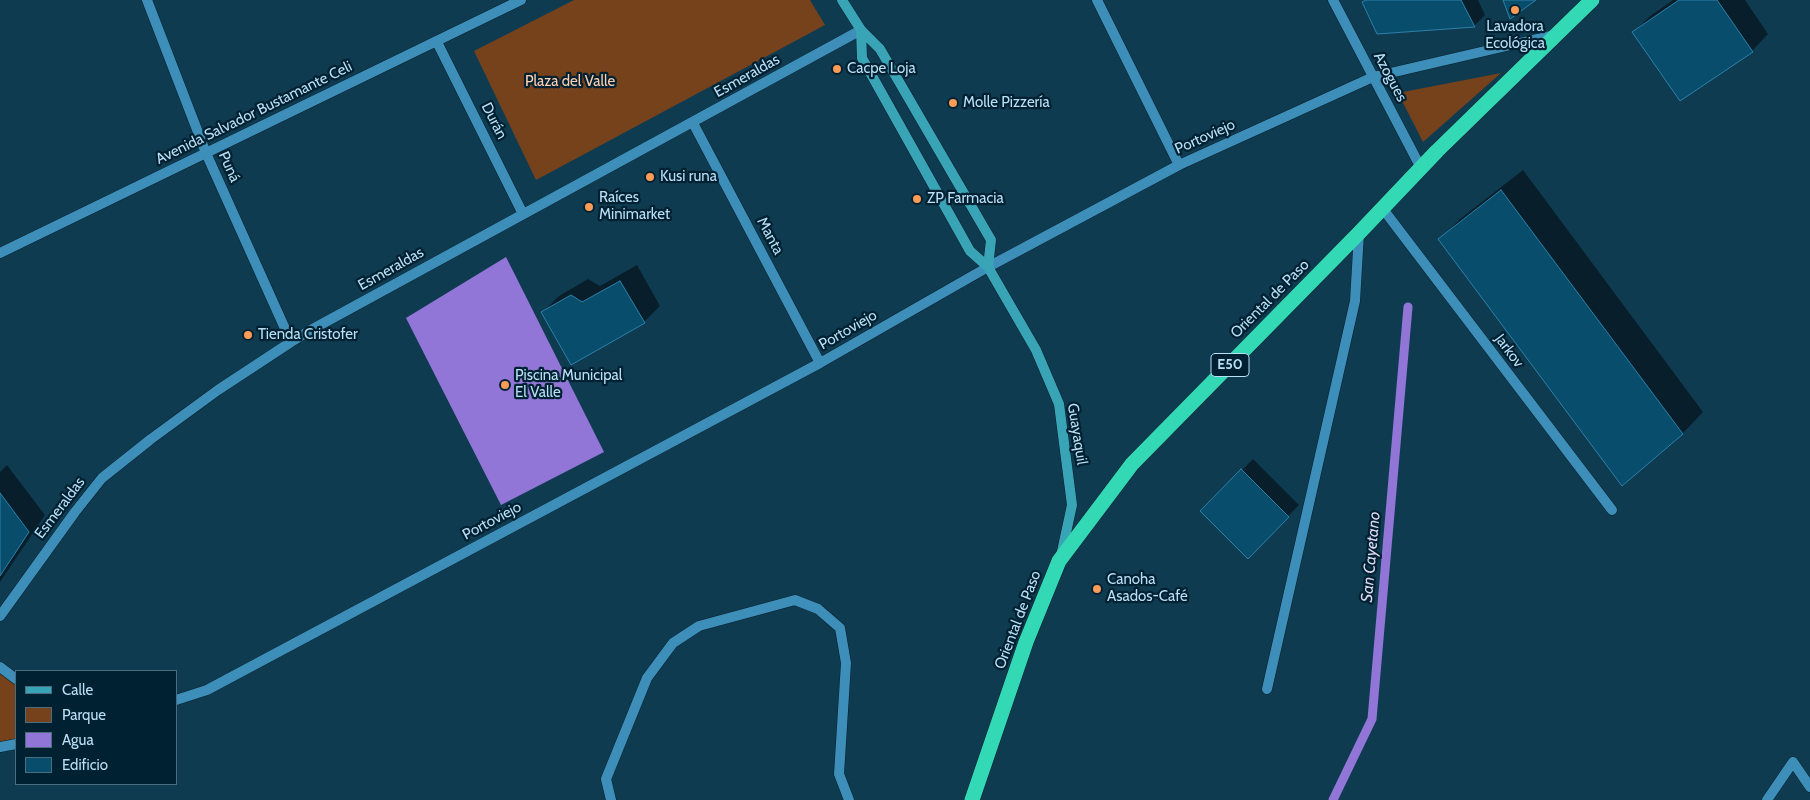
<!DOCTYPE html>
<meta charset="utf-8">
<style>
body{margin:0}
#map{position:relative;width:1810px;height:800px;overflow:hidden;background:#0f3b51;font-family:Cabin,sans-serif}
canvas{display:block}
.legend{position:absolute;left:15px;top:670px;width:162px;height:115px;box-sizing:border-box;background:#002132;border:1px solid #4a6d80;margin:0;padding:6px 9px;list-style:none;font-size:15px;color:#b9dff5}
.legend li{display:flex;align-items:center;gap:10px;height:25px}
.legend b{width:25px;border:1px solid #4a6d80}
</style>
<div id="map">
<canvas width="1810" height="800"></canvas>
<ul class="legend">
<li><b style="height:6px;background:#3aa4b7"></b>Calle</li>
<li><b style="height:14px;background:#75421c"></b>Parque</li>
<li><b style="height:14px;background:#9176d7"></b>Agua</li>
<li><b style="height:14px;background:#084e6c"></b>Edificio</li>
</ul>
</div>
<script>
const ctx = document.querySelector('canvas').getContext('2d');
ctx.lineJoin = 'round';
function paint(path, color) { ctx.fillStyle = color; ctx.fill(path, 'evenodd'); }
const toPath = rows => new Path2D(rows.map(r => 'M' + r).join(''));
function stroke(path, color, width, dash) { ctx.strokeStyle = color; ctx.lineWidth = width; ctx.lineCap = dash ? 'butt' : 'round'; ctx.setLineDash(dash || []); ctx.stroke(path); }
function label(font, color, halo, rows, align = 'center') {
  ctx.font = font + ' Cabin,sans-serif'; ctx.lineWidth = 4.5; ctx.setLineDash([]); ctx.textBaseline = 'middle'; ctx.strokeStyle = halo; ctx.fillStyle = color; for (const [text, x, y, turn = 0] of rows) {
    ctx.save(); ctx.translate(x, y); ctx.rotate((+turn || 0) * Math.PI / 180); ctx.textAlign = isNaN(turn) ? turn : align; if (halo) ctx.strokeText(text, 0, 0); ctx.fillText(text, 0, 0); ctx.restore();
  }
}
paint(toPath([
 [574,0,810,0,825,25,536,180,474,51],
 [1501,73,1423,142,1398,93],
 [0,667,16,679,16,744,0,747]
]), '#75421c');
paint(toPath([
 [506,257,604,452,501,505,406,318]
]), '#9176d7');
paint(toPath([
 [1366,0,1478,0,1485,15,1474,26,1363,3],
 [1673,0,1745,0,1768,34,1752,51,1634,32,1650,16],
 [1523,170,1703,412,1683,433,1623,485,1440,239,1460,219],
 [637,265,660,306,644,322,543,312,559,296,588,279,600,286],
 [1253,459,1299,505,1259,546,1202,511],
 [7,465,45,515,0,582,0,472]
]), '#0007');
stroke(toPath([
 [1333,800,1372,719,1408,307]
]), '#9176d7', 9);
const building = toPath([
 [1366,0,1461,0,1475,27,1377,34,1362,2,1366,0],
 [1503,0,1536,0,1510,19,1503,0],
 [1679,0,1717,0,1753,52,1680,101,1632,32,1679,0],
 [1501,190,1683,434,1622,486,1438,239,1501,190],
 [620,281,645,323,571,365,541,312,571,295,582,302,620,281],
 [1241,469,1289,517,1248,559,1200,511,1241,469],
 [0,493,29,532,0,576,0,493]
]);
paint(building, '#084e6c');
stroke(building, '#2d80a9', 1);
const lane = toPath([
 [1097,0,1179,165]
]);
const street = toPath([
 [147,0,206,153,291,342],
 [1333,0,1421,168],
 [437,42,523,214],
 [693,123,820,363],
 [1383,209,1612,510],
 [0,253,521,0],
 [0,616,75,512,102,478,151,439,218,390,291,342,309,331,861,30],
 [0,667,16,679],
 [1267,689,1355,301,1359,233],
 [176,700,207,690,820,363,988,267,1179,165,1373,77,1554,35],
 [0,747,16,744],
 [611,800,606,779,647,678,673,643,699,626,795,600,818,609,840,628,846,663,839,774,849,800],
 [1767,800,1793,762,1810,787]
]);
const secondary = toPath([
 [842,0,861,30,880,49,991,240,988,267],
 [861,30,862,58,970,251,988,267,1036,350,1059,404,1072,505,1061,556]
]);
const highway = toPath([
 [972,800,1026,642,1059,561,1132,464,1359,233,1437,151,1592,0]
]);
stroke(lane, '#07212e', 11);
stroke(street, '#07212e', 11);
stroke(secondary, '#07212e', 11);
stroke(highway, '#07212e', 16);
stroke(lane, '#3d8eb8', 10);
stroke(street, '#3d8eb8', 10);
stroke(secondary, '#3aa4b7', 10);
stroke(highway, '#33d8b5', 15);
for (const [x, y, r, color] of [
 [1515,10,5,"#fd9c56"],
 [837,69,5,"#fd9c56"],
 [953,103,5,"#fd9c56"],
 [650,177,5,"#fd9c56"],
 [917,199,5,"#fd9c56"],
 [589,207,5,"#fd9c56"],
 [248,335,5,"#fd9c56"],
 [505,385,5,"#fd9c56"],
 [1097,589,5,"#fd9c56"]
]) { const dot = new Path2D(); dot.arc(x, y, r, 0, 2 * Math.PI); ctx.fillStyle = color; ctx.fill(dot); stroke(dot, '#002132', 2); }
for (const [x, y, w] of [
 [1230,365,38]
]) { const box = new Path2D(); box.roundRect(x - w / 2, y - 11.5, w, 23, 4); ctx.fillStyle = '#002132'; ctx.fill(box); stroke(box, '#b9dff5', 1); }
label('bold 14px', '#b9dff5', null, [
 ["E50",1230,365]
]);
label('15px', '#b9dff5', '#002132', [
 ["Lavadora",1515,27,"center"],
 ["Ecológica",1515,44,"center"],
 ["Cacpe Loja",847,69],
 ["Molle Pizzería",963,103],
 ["Kusi runa",660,177],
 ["Raíces",599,198],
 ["Minimarket",599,215],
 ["ZP Farmacia",927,199],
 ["Tienda Cristofer",258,335],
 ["Piscina Municipal",515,376],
 ["El Valle",515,393],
 ["Canoha",1107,580],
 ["Asados-Café",1107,597]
], 'left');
label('15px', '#b9dff5', '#002132', [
 ["Esmeraldas",747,76,-29],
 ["Azogues",1390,77,62],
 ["Avenida Salvador Bustamante Celi",254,113,-26],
 ["Durán",494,121,63],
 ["Portoviejo",1205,137,-24],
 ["Puná",229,167,66],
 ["Manta",770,236,62],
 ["Esmeraldas",391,269,-29],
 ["Oriental de Paso",1270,299,-45],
 ["Portoviejo",848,330,-30],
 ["Jarkov",1509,351,53],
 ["Guayaquil",1077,434,81],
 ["Esmeraldas",60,508,-53],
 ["Portoviejo",492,521,-28],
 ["Oriental de Paso",1018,620,-69]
]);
label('15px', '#ffcfaf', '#002132', [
 ["Plaza del Valle",570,82]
]);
label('italic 16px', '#ded9f2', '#002132', [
 ["San Cayetano",1371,557,-85]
]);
</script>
